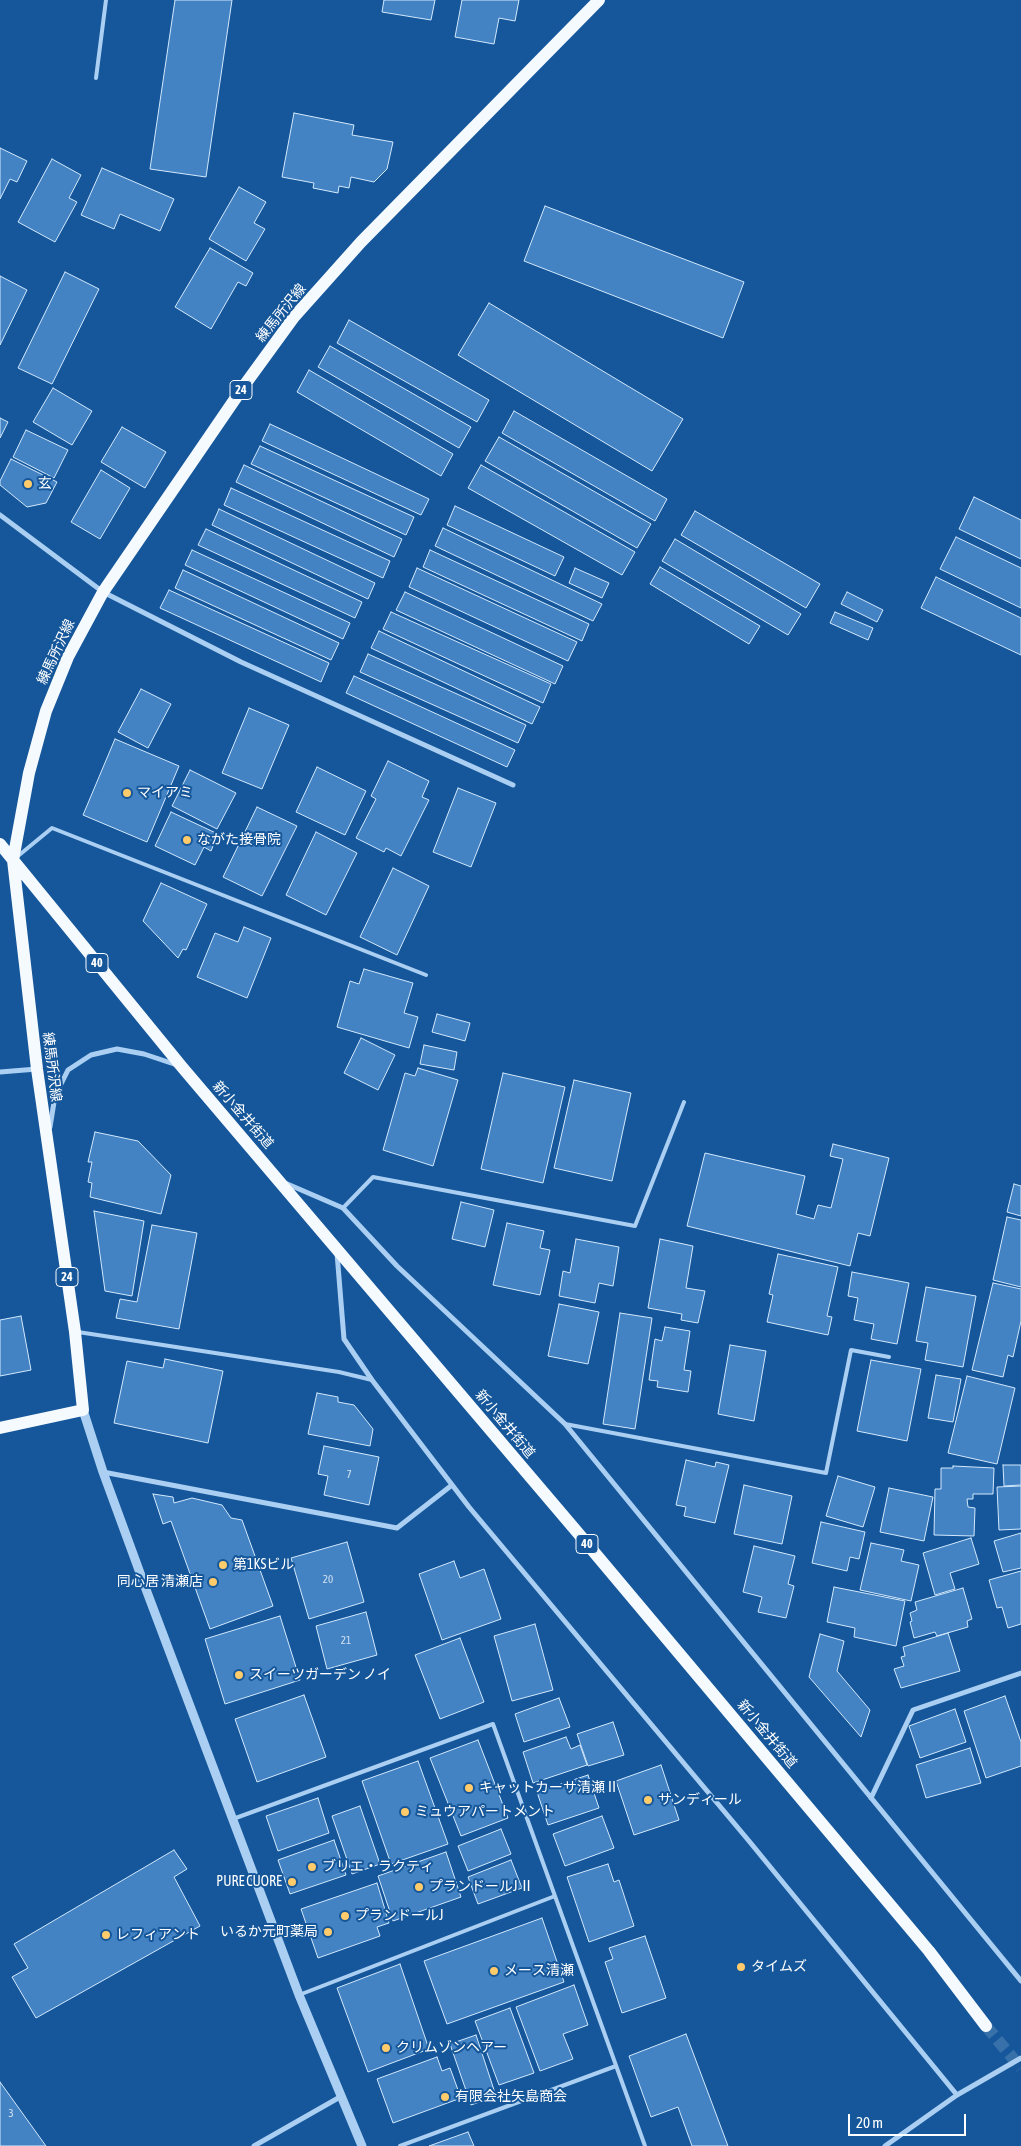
<!DOCTYPE html>
<meta charset="utf-8">
<style>
body{margin:0}
#map{position:relative;width:1021px;height:2146px;overflow:hidden;background:#15579a;font-family:"Asap Condensed",sans-serif}
canvas{display:block}
.scale{position:absolute;left:848px;top:2114px;width:118px;height:22px;box-sizing:border-box;border:2px solid #fff;border-top:0;padding-left:6px;font-size:15px;line-height:18px;white-space:nowrap;color:#fff;-webkit-text-stroke:4px #15579a;paint-order:stroke}
</style>
<div id="map">
<canvas width="1021" height="2146"></canvas>
<div class="scale">20 m</div>
</div>
<script>
const ctx = document.querySelector('canvas').getContext('2d');
ctx.lineJoin = 'round';
function paint(path, color) { ctx.fillStyle = color; ctx.fill(path, 'evenodd'); }
const toPath = rows => new Path2D(rows.map(r => 'M' + r).join(''));
function stroke(path, color, width, dash) { ctx.strokeStyle = color; ctx.lineWidth = width; ctx.lineCap = dash ? 'butt' : 'round'; ctx.setLineDash(dash || []); ctx.stroke(path); }
function label(font, color, halo, rows, align = 'center') {
  ctx.font = font + ' "Asap Condensed","Noto Sans JP",sans-serif'; ctx.lineWidth = 4; ctx.setLineDash([]); ctx.textBaseline = 'middle'; ctx.strokeStyle = halo; ctx.fillStyle = color; for (const [text, x, y, turn = 0] of rows) {
    ctx.save(); ctx.translate(x, y); ctx.rotate((+turn || 0) * Math.PI / 180); ctx.textAlign = isNaN(turn) ? turn : align; if (halo) ctx.strokeText(text, 0, 0); ctx.fillText(text, 0, 0); ctx.restore();
  }
}
const building = toPath([
 [175,0,232,0,206,177,150,169,175,0],
 [384,0,435,0,431,20,382,12,384,0],
 [462,0,519,0,515,21,499,18,494,44,455,37,462,0],
 [294,113,354,125,352,135,393,142,387,169,374,182,351,177,349,188,339,186,338,193,313,188,314,183,282,177,294,113],
 [0,148,27,161,17,182,10,179,0,199,0,148],
 [52,159,81,175,69,198,77,202,55,242,18,222,52,159],
 [102,168,174,199,160,231,120,214,114,229,81,215,102,168],
 [239,187,266,202,254,223,265,229,246,261,209,239,239,187],
 [545,206,744,282,723,338,524,261,545,206],
 [210,248,253,273,246,286,238,282,211,329,175,307,210,248],
 [65,272,99,289,52,384,18,368,65,272],
 [0,276,27,290,0,345,0,276],
 [489,303,683,419,652,471,458,355,489,303],
 [349,320,489,400,477,422,337,343,349,320],
 [330,346,471,427,459,448,318,367,330,346],
 [309,370,453,454,441,476,297,392,309,370],
 [53,388,92,411,72,445,33,422,53,388],
 [514,411,667,499,655,521,502,433,514,411],
 [0,418,8,422,0,438,0,418],
 [270,424,429,499,421,515,262,441,270,424],
 [122,427,166,452,145,488,101,462,122,427],
 [26,430,68,450,54,478,13,457,26,430],
 [499,437,651,524,637,548,485,461,499,437],
 [260,446,414,517,406,535,251,464,260,446],
 [11,459,57,482,46,503,27,507,0,485,0,481,11,459],
 [244,465,402,539,394,557,236,482,244,465],
 [481,465,635,552,622,575,468,488,481,465],
 [101,470,130,488,100,539,71,522,101,470],
 [231,488,390,561,383,578,224,505,231,488],
 [974,497,1021,520,1021,559,959,529,974,497],
 [455,506,564,557,555,576,447,525,455,506],
 [219,509,375,583,368,599,212,525,219,509],
 [695,511,820,584,806,608,681,535,695,511],
 [443,528,602,604,593,621,435,546,443,528],
 [206,529,362,602,355,618,198,545,206,529],
 [956,537,1021,568,1021,608,940,569,956,537],
 [675,539,801,614,788,635,662,561,675,539],
 [192,550,350,623,343,639,185,565,192,550],
 [430,550,589,624,582,641,423,567,430,550],
 [660,567,760,626,749,644,650,584,660,567],
 [417,568,577,642,568,661,409,587,417,568],
 [575,568,609,583,602,598,569,583,575,568],
 [183,570,339,643,331,660,175,588,183,570],
 [936,577,1021,618,1021,655,921,608,936,577],
 [169,590,329,663,321,682,160,608,169,590],
 [405,592,563,666,555,684,396,610,405,592],
 [847,592,883,610,877,622,841,604,847,592],
 [391,612,551,684,543,703,383,629,391,612],
 [835,612,873,628,868,640,830,623,835,612],
 [379,631,540,707,532,724,371,648,379,631],
 [368,654,526,725,518,743,360,672,368,654],
 [354,676,515,750,507,767,346,693,354,676],
 [141,689,171,704,148,748,118,732,141,689],
 [249,708,289,725,262,789,222,773,249,708],
 [115,739,179,766,147,842,83,815,115,739],
 [388,761,429,781,422,797,429,800,401,856,386,848,384,852,356,838,376,799,371,796,388,761],
 [317,767,366,791,345,835,296,812,317,767],
 [190,770,236,793,217,829,172,806,190,770],
 [458,788,496,803,471,867,433,852,458,788],
 [257,807,297,826,262,896,223,877,257,807],
 [171,812,218,834,211,851,204,847,195,865,155,846,171,812],
 [316,832,357,853,326,915,286,895,316,832],
 [393,868,429,886,397,955,360,937,393,868],
 [161,883,207,904,186,950,183,949,178,958,143,921,161,883],
 [244,927,271,938,247,998,197,977,215,933,238,942,244,927],
 [364,969,413,983,404,1013,418,1017,409,1048,337,1027,350,981,359,984,364,969],
 [437,1014,470,1023,465,1041,432,1032,437,1014],
 [361,1038,395,1055,378,1090,344,1073,361,1038],
 [424,1045,457,1052,454,1070,420,1064,424,1045],
 [418,1068,458,1080,433,1166,383,1150,405,1073,415,1076,418,1068],
 [503,1073,565,1087,543,1183,481,1169,503,1073],
 [574,1080,631,1093,612,1181,554,1168,574,1080],
 [95,1132,138,1141,171,1175,161,1214,90,1197,92,1183,88,1182,92,1162,88,1162,95,1132],
 [833,1144,889,1158,870,1236,858,1233,850,1266,687,1226,705,1153,805,1176,796,1214,814,1219,818,1205,831,1208,843,1159,830,1156,833,1144],
 [1014,1184,1021,1186,1021,1216,1007,1212,1014,1184],
 [461,1202,494,1210,485,1247,452,1239,461,1202],
 [94,1211,144,1221,132,1296,105,1291,94,1211],
 [1007,1217,1021,1220,1021,1287,993,1280,1007,1217],
 [507,1223,544,1231,540,1248,550,1250,540,1295,493,1285,507,1223],
 [152,1225,197,1233,179,1329,116,1318,120,1299,137,1302,152,1225],
 [576,1239,619,1247,613,1286,599,1283,595,1303,559,1296,563,1271,570,1273,576,1239],
 [660,1239,693,1246,686,1288,705,1291,698,1323,681,1320,682,1314,648,1308,660,1239],
 [778,1254,838,1267,827,1316,832,1317,828,1335,767,1322,773,1295,769,1294,778,1254],
 [852,1272,909,1283,897,1344,871,1339,874,1324,854,1320,858,1298,848,1296,852,1272],
 [993,1283,1021,1289,1021,1321,1013,1357,1008,1355,1003,1377,972,1370,993,1283],
 [926,1287,976,1296,963,1367,925,1360,928,1343,916,1341,926,1287],
 [559,1304,599,1312,588,1364,548,1356,559,1304],
 [620,1313,652,1318,635,1429,603,1424,620,1313],
 [21,1316,31,1370,0,1376,0,1320,21,1316],
 [665,1327,690,1331,684,1370,691,1371,688,1392,657,1387,658,1381,649,1380,655,1339,662,1341,665,1327],
 [730,1345,766,1351,754,1421,718,1414,730,1345],
 [165,1359,223,1371,208,1443,114,1423,127,1361,163,1368,165,1359],
 [871,1360,921,1369,907,1441,857,1431,871,1360],
 [936,1375,961,1379,953,1422,928,1418,936,1375],
 [967,1376,1015,1388,997,1464,948,1453,967,1376],
 [317,1393,338,1397,338,1402,354,1405,373,1429,370,1446,308,1434,317,1393],
 [324,1446,379,1457,369,1505,324,1495,328,1476,318,1474,324,1446],
 [686,1460,715,1467,716,1462,729,1465,715,1523,684,1516,686,1507,676,1505,686,1460],
 [1003,1465,1021,1465,1021,1485,1004,1486,1003,1465],
 [953,1466,994,1468,993,1494,973,1494,973,1499,967,1499,968,1507,975,1508,974,1536,934,1535,935,1489,941,1489,941,1468,953,1468,953,1466],
 [838,1476,875,1487,863,1527,826,1516,838,1476],
 [744,1485,792,1496,782,1544,734,1534,744,1485],
 [1021,1486,1021,1529,999,1530,997,1487,1021,1486],
 [889,1488,933,1497,924,1541,880,1532,889,1488],
 [153,1494,173,1497,174,1503,192,1498,222,1505,231,1518,242,1520,273,1606,210,1629,171,1521,163,1524,153,1494],
 [821,1522,865,1532,859,1559,850,1557,847,1571,812,1563,821,1522],
 [1021,1533,1021,1568,1003,1572,994,1541,1021,1533],
 [971,1538,979,1564,950,1573,955,1589,935,1595,923,1553,971,1538],
 [347,1542,364,1602,309,1619,291,1558,347,1542],
 [871,1543,904,1550,901,1561,919,1565,911,1601,860,1590,871,1543],
 [754,1546,795,1556,788,1584,794,1586,786,1618,758,1612,762,1597,743,1592,754,1546],
 [454,1561,460,1578,484,1569,501,1619,442,1640,419,1574,454,1561],
 [1021,1571,1021,1624,1008,1628,1002,1607,997,1608,989,1580,1021,1571],
 [834,1587,905,1601,896,1646,854,1637,855,1628,827,1622,834,1587],
 [963,1588,972,1619,967,1621,968,1627,937,1636,935,1632,914,1638,910,1622,912,1621,910,1613,917,1610,915,1602,963,1588],
 [366,1612,377,1655,327,1669,316,1626,366,1612],
 [280,1616,300,1680,225,1704,205,1639,280,1616],
 [535,1624,553,1690,512,1701,494,1636,535,1624],
 [948,1633,960,1671,901,1688,894,1669,904,1666,901,1657,905,1656,903,1647,948,1633],
 [820,1634,844,1641,837,1671,870,1710,861,1737,809,1677,820,1634],
 [460,1638,484,1702,440,1719,415,1655,460,1638],
 [304,1695,326,1757,257,1782,235,1719,304,1695],
 [1005,1696,1021,1742,1021,1766,986,1778,964,1711,1005,1696],
 [559,1698,570,1727,524,1742,515,1714,559,1698],
 [955,1709,966,1742,920,1758,909,1726,955,1709],
 [613,1722,624,1755,588,1766,577,1734,613,1722],
 [566,1737,571,1749,580,1745,587,1765,533,1783,523,1752,566,1737],
 [478,1740,508,1818,461,1836,430,1758,478,1740],
 [970,1748,981,1783,926,1798,916,1765,970,1748],
 [418,1761,448,1844,391,1864,362,1781,418,1761],
 [661,1765,679,1820,634,1835,616,1781,661,1765],
 [588,1775,599,1808,548,1825,537,1792,588,1775],
 [318,1798,329,1833,278,1851,266,1816,318,1798],
 [360,1806,380,1864,352,1874,332,1816,360,1806],
 [602,1816,614,1848,565,1866,553,1834,602,1816],
 [501,1829,511,1854,468,1871,458,1846,501,1829],
 [334,1840,346,1875,290,1894,278,1860,334,1840],
 [174,1850,187,1869,174,1877,200,1926,36,2018,12,1977,28,1968,14,1944,174,1850],
 [446,1852,461,1897,393,1921,378,1876,446,1852],
 [511,1860,522,1888,478,1904,468,1877,511,1860],
 [608,1864,614,1882,619,1880,634,1926,589,1942,567,1877,608,1864],
 [377,1883,389,1923,377,1927,380,1936,318,1958,301,1909,377,1883],
 [542,1918,564,1982,447,2024,424,1961,542,1918],
 [645,1936,666,1998,622,2013,605,1962,613,1959,609,1948,645,1936],
 [400,1964,429,2049,368,2072,337,1988,400,1964],
 [574,1985,588,2025,563,2034,573,2059,540,2071,516,2007,574,1985],
 [510,2008,534,2073,499,2085,475,2021,510,2008],
 [686,2034,728,2146,692,2146,678,2107,651,2117,629,2056,686,2034],
 [476,2035,496,2096,471,2105,450,2044,476,2035],
 [437,2057,442,2071,450,2068,461,2098,393,2123,377,2079,437,2057],
 [0,2082,46,2146,0,2146,0,2082],
 [468,2132,474,2146,429,2146,468,2132]
]);
paint(building, '#4383c3');
stroke(building, '#d2e8fd', 1);
stroke(toPath([
 [986,2026,1021,2068]
]), '#3870a9', 12, [12, 6]);
stroke(toPath([
 [96,78,106,0],
 [18,856,52,828,426,975],
 [343,1208,373,1177,635,1226,684,1102],
 [78,1332,339,1372,372,1380],
 [565,1424,826,1473,851,1350,889,1357],
 [233,1819,493,1724,645,2146],
 [299,1995,555,1896],
 [400,2146,616,2066]
]), '#aacff2', 4);
stroke(toPath([
 [0,515,103,592,241,662,513,785],
 [0,1072,37,1069],
 [50,1127,55,1096,68,1070,91,1055,117,1049,144,1054,177,1065],
 [285,1183,343,1208,397,1266,565,1424,1021,1981],
 [337,1253,344,1339,372,1380,469,1507,749,1841,957,2095],
 [103,1472,397,1528,452,1485],
 [871,1798,913,1710,1021,1673],
 [254,2146,340,2097],
 [885,2146,957,2095,1021,2058]
]), '#aacff2', 5);
stroke(toPath([
 [83,1410,103,1472,147,1592,299,1995,362,2146]
]), '#aacff2', 9);
stroke(toPath([
 [0,844,182,1067,578,1533,929,1951,986,2026],
 [0,1428,83,1410,75,1332,37,1069,13,860,29,773,46,711,68,657,103,592,246,383,294,317,361,242,599,0]
]), '#f5faff', 12);
for (const [x, y, r, color] of [
 [28,484,5,"#ffcb6b"],
 [127,793,5,"#ffcb6b"],
 [187,840,5,"#ffcb6b"],
 [223,1565,5,"#ffcb6b"],
 [213,1582,5,"#ffcb6b"],
 [239,1675,5,"#ffcb6b"],
 [469,1788,5,"#ffcb6b"],
 [648,1800,5,"#ffcb6b"],
 [405,1812,5,"#ffcb6b"],
 [312,1867,5,"#ffcb6b"],
 [292,1882,5,"#ffcb6b"],
 [419,1887,5,"#ffcb6b"],
 [345,1916,5,"#ffcb6b"],
 [328,1932,5,"#ffcb6b"],
 [106,1935,5,"#ffcb6b"],
 [741,1967,5,"#ffcb6b"],
 [494,1971,5,"#ffcb6b"],
 [386,2048,5,"#ffcb6b"],
 [445,2097,5,"#ffcb6b"]
]) { const dot = new Path2D(); dot.arc(x, y, r, 0, 2 * Math.PI); ctx.fillStyle = color; ctx.fill(dot); stroke(dot, '#15579a', 2); }
label('11px', '#d0e0f0', null, [
 ["7",349,1475],
 ["20",328,1580],
 ["21",346,1641],
 ["3",11,2114]
]);
for (const [x, y, w] of [
 [241,390,22],
 [97,963,22],
 [67,1277,22],
 [587,1544,22]
]) { const box = new Path2D(); box.roundRect(x - w / 2, y - 9.5, w, 19, 4); ctx.fillStyle = '#15579a'; ctx.fill(box); stroke(box, '#fff', 1); }
label('bold 12px', '#fff', null, [
 ["24",241,390],
 ["40",97,963],
 ["24",67,1277],
 ["40",587,1544]
]);
label('14px', '#fff', '#15579a', [
 ["練馬所沢線",281,313,-51],
 ["練馬所沢線",56,652,-65],
 ["練馬所沢線",52,1067,83],
 ["新小金井街道",243,1115,49],
 ["新小金井街道",505,1424,50],
 ["新小金井街道",767,1734,50]
]);
label('14px', '#fff', '#15579a', [
 ["玄",38,484],
 ["マイアミ",137,793],
 ["ながた接骨院",197,840],
 ["第1KSビル",233,1565],
 ["同心居 清瀬店",203,1582,"right"],
 ["スイーツガーデン ノイ",249,1675],
 ["キャットカーサ清瀬Ⅱ",479,1788],
 ["サンディール",658,1800],
 ["ミュウアパートメント",415,1812],
 ["ブリエ・ラクティ",322,1867],
 ["PURE CUORE",282,1882,"right"],
 ["プランドールJ Ⅱ",429,1887],
 ["プランドールJ",355,1916],
 ["いるか元町薬局",318,1932,"right"],
 ["レフィアント",116,1935],
 ["タイムズ",751,1967],
 ["メース清瀬",504,1971],
 ["クリムゾンヘアー",396,2048],
 ["有限会社矢島商会",455,2097]
], 'left');
</script>
